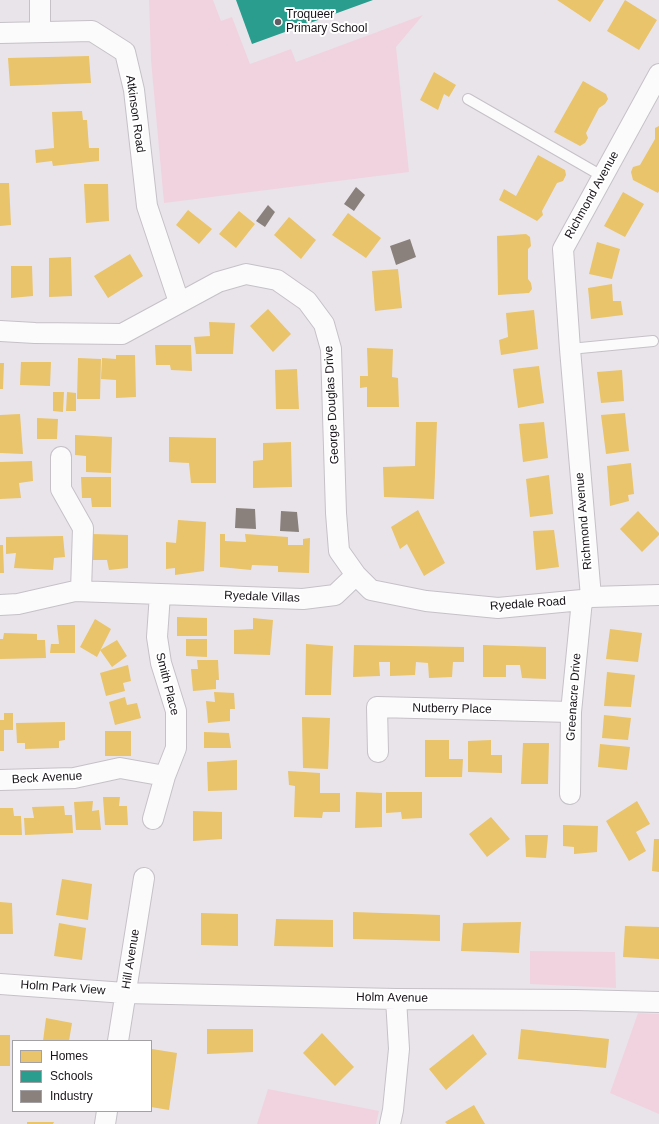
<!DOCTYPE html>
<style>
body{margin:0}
#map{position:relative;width:659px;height:1124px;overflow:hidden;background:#e9e4ea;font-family:Arial,sans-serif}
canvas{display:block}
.legend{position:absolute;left:12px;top:1040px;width:140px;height:72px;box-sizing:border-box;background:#fff;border:1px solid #a3a1a3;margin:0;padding:5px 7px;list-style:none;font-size:12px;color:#181419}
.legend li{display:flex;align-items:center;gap:8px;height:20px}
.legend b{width:20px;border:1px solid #a3a1a3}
</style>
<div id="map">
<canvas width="659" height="1124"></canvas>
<ul class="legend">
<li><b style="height:11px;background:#e9c46a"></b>Homes</li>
<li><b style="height:11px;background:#2a9d8f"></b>Schools</li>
<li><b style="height:11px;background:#8a817c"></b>Industry</li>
</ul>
</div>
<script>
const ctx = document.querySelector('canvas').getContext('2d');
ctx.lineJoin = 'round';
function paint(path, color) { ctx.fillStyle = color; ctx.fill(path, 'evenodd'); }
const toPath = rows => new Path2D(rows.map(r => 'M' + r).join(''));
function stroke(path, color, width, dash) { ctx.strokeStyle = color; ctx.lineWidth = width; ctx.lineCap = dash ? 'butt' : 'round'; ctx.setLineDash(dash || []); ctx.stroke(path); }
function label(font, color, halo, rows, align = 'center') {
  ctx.font = font + ' Arial,sans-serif'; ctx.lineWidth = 4; ctx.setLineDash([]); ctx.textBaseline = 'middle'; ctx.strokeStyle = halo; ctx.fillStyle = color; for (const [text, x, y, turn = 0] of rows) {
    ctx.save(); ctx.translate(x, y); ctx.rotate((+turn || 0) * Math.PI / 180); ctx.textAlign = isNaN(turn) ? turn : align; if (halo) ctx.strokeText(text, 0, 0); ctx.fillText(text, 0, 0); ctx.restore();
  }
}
paint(toPath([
 [149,0,213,0,221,21,232,17,250,64,291,49,296,62,423,15,396,47,409,172,164,203,151,60],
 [530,951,615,952,616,988,530,984],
 [638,1013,659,1014,659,1114,610,1093],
 [268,1089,379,1111,376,1124,257,1124]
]), '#f1d3df');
paint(toPath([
 [557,0,604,0,590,22],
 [625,0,657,20,639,50,607,31],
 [89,56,91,83,10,86,8,58],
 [434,72,456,85,449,97,444,94,438,110,420,100],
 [583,81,606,94,608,99,605,104,599,108,586,133,588,138,585,143,580,146,554,132],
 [82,111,83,120,87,120,89,148,99,148,99,161,53,166,52,161,36,163,35,150,54,148,52,112],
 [659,126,659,191,658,193,633,180,631,172,633,167,640,165,655,139,655,128],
 [538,155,565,170,566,175,563,181,557,183,542,211,543,215,537,221,499,200,504,189,516,196],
 [0,183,9,183,11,225,0,226],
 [84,184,108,184,109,221,86,223],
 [623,192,644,204,625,237,604,226],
 [188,210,212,229,199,244,176,225],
 [239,211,255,224,236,248,219,234],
 [348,213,381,238,366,258,332,235],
 [289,217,316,240,301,259,274,235],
 [526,234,530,237,531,246,528,249,528,279,531,283,532,289,529,293,498,295,497,236],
 [597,242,620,249,612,279,589,274],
 [130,254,143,276,108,298,94,276],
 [71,257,72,296,49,297,49,258],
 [11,266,32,266,33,296,11,298],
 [398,269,402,308,375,311,372,271],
 [612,284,613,301,621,301,623,315,591,319,588,288],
 [268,309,291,334,273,352,250,326],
 [534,310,538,349,501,355,499,340,508,337,506,313],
 [209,322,235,323,233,354,196,354,194,337,210,336],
 [155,345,191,345,192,371,171,370,170,365,156,365],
 [367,348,393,349,392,377,398,378,399,407,367,407,367,387,360,388,360,376,368,376],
 [116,355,135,355,136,397,116,398,116,380,101,379,102,358,116,359],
 [78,358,101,359,100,399,77,399],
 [21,362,51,362,50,386,20,385],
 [0,363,4,363,3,389,0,389],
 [539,366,544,403,518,408,513,369],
 [297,369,299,409,276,409,275,370],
 [622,370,624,401,601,403,597,372],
 [53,392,64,392,63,412,53,411],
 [67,392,76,393,76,411,66,411],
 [625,413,629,451,606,454,601,415],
 [20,414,23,454,0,453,0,415],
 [37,418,58,419,57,439,37,439],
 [416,422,437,422,434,499,384,497,383,467,415,466],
 [544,422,548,458,523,462,519,424],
 [75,435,112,437,111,473,86,472,86,456,75,455],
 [169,437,216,438,216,483,191,483,189,463,169,462],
 [291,442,292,487,253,488,253,461,263,460,263,443],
 [32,461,33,481,19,483,21,498,0,499,0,462],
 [631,463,634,494,628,495,629,501,610,506,607,466],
 [549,475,553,514,530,517,526,479],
 [81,477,111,477,111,507,92,507,91,498,82,498],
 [418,510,445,563,424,576,407,544,400,549,391,527],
 [638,511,659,533,659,535,642,552,620,529],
 [178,520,206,522,204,571,175,575,175,568,166,569,166,542,176,543],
 [554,530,559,567,536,570,533,531],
 [91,534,128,535,128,568,109,570,107,560,92,560],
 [220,534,225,534,225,541,246,542,245,534,288,537,288,545,303,545,303,539,310,538,309,573,278,572,278,566,252,565,251,570,220,567],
 [63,536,65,557,54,558,53,570,14,568,16,553,6,554,6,537],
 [0,545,3,545,4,573,0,573],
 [177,617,207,618,207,636,177,636],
 [253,618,273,620,270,655,234,654,234,630,253,629],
 [95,619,111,629,97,657,80,647],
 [57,625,75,625,75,653,50,653,51,644,59,644],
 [610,629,642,633,638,662,606,659],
 [4,633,37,634,37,640,45,640,46,658,0,659,0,639,3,639],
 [186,639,207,639,207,657,186,656],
 [117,640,127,656,112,667,100,650],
 [306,644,333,646,331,695,305,695],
 [354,645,464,647,464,662,453,662,452,677,429,678,428,663,416,662,415,675,390,676,390,662,379,662,380,676,353,677],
 [483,645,546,647,546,679,522,678,520,665,506,665,506,677,483,677],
 [197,660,218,660,219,680,216,680,216,689,193,691,191,669,198,669],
 [128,665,131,681,123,683,125,691,106,696,100,673],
 [607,672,635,675,631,707,604,706],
 [214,692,234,693,235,709,230,709,230,721,208,723,206,701,215,702],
 [125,697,127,705,137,703,141,718,115,725,109,702],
 [4,713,13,713,13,730,4,730,4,751,0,751,0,720,4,720],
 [604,715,631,718,628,740,602,738],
 [302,717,330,718,328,769,303,768],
 [65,722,65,740,59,741,59,748,25,749,25,743,17,743,16,723],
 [105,731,131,731,131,756,105,756],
 [204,732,229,733,231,748,204,748],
 [425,740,449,740,449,759,463,759,462,777,425,777],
 [491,740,491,755,502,755,502,773,468,772,468,741],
 [523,743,549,743,548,784,521,784],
 [600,744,630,747,627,770,598,767],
 [237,760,237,790,208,791,207,762],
 [288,771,320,773,320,793,340,793,340,812,323,812,322,818,294,817,295,786,289,785],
 [356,792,382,793,382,827,355,828],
 [386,792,422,792,422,818,402,819,401,812,386,813],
 [103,797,120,797,119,806,127,806,128,825,105,825],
 [93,801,92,811,99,810,101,830,76,830,74,802],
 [637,801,650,824,636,832,646,851,629,861,606,821],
 [64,806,65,815,72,815,73,833,25,835,24,818,34,818,32,807],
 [0,808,13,808,14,816,21,816,22,835,0,835],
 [193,811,222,812,222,839,193,841],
 [491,817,510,839,487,857,469,834],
 [563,825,598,826,597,852,574,854,574,847,563,846],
 [525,835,548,835,546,858,526,857],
 [654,839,659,839,659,872,652,871],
 [62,879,92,884,88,920,56,915],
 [0,902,12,903,13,934,0,934],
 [353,912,440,915,440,941,353,939],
 [201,913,238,914,238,946,201,945],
 [276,919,333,920,333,947,274,946],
 [521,922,519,953,461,951,463,923],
 [59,923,86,928,82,960,54,956],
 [625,926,659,927,659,959,623,957],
 [46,1018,72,1023,69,1041,43,1041],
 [207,1029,253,1029,253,1052,207,1054],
 [521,1029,609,1039,606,1068,518,1059],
 [322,1033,354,1067,335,1086,303,1053],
 [473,1034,487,1054,446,1090,429,1069],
 [0,1035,10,1035,10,1066,0,1066],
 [152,1049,177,1053,169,1110,151,1107],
 [474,1105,485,1124,447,1124,445,1122],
 [27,1122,54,1122,53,1124,27,1124]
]), '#e9c46a');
paint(toPath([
 [236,0,373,0,252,44]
]), '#2a9d8f');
paint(toPath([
 [356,187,365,195,354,211,344,204],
 [268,205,275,212,265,227,256,221],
 [410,239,416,257,396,265,390,246],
 [236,508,255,509,256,529,235,528],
 [281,511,297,512,299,532,280,531]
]), '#8a817c');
const service = toPath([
 [468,99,602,176],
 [570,349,653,341]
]);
const minor = toPath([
 [40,0,40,32],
 [0,33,92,31,125,52,134,90,147,206,179,302],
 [0,331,35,333,122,334,218,282,246,274,277,280,307,301,324,324,331,349,336,513,339,551,356,575,371,590,426,601,498,608,582,600,591,597,659,595],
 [61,457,61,489,83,528,81,591],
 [591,597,570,349,563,249,659,74],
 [0,605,18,604,75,591,303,599,335,595,356,575],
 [378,752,377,707,571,712],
 [0,780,74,778,120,768,165,776],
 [570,794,571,712,582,600],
 [153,819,165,776,176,748,176,711,161,663,157,637,160,594],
 [0,984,125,993,396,999,576,1000,659,1002],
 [118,1041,144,878],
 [105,1124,107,1111],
 [390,1124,393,1110,399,1049,396,999]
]);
stroke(service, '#c5c1c7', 12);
stroke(minor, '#c5c1c7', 22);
stroke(service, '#fcfbfc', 10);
stroke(minor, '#fcfbfc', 20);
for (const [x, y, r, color] of [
 [278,22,4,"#615d62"]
]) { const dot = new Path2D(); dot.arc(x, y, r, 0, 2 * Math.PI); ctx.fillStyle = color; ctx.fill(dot); stroke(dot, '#fff', 1.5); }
label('12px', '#181419', '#fff', [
 ["Troqueer",286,15],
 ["Primary School",286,29]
], 'left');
label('12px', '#181419', '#fff', [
 ["Atkinson Road",135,114,82],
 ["Richmond Avenue",592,195,-61],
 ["George Douglas Drive",332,405,-93],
 ["Richmond Avenue",584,521,-95],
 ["Ryedale Villas",262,597,2],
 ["Ryedale Road",528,604,-4],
 ["Smith Place",167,684,76],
 ["Greenacre Drive",574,697,-86],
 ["Nutberry Place",452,709,1],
 ["Beck Avenue",47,778,-3],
 ["Hill Avenue",131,959,-81],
 ["Holm Park View",63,988,4],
 ["Holm Avenue",392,998,1]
]);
</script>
